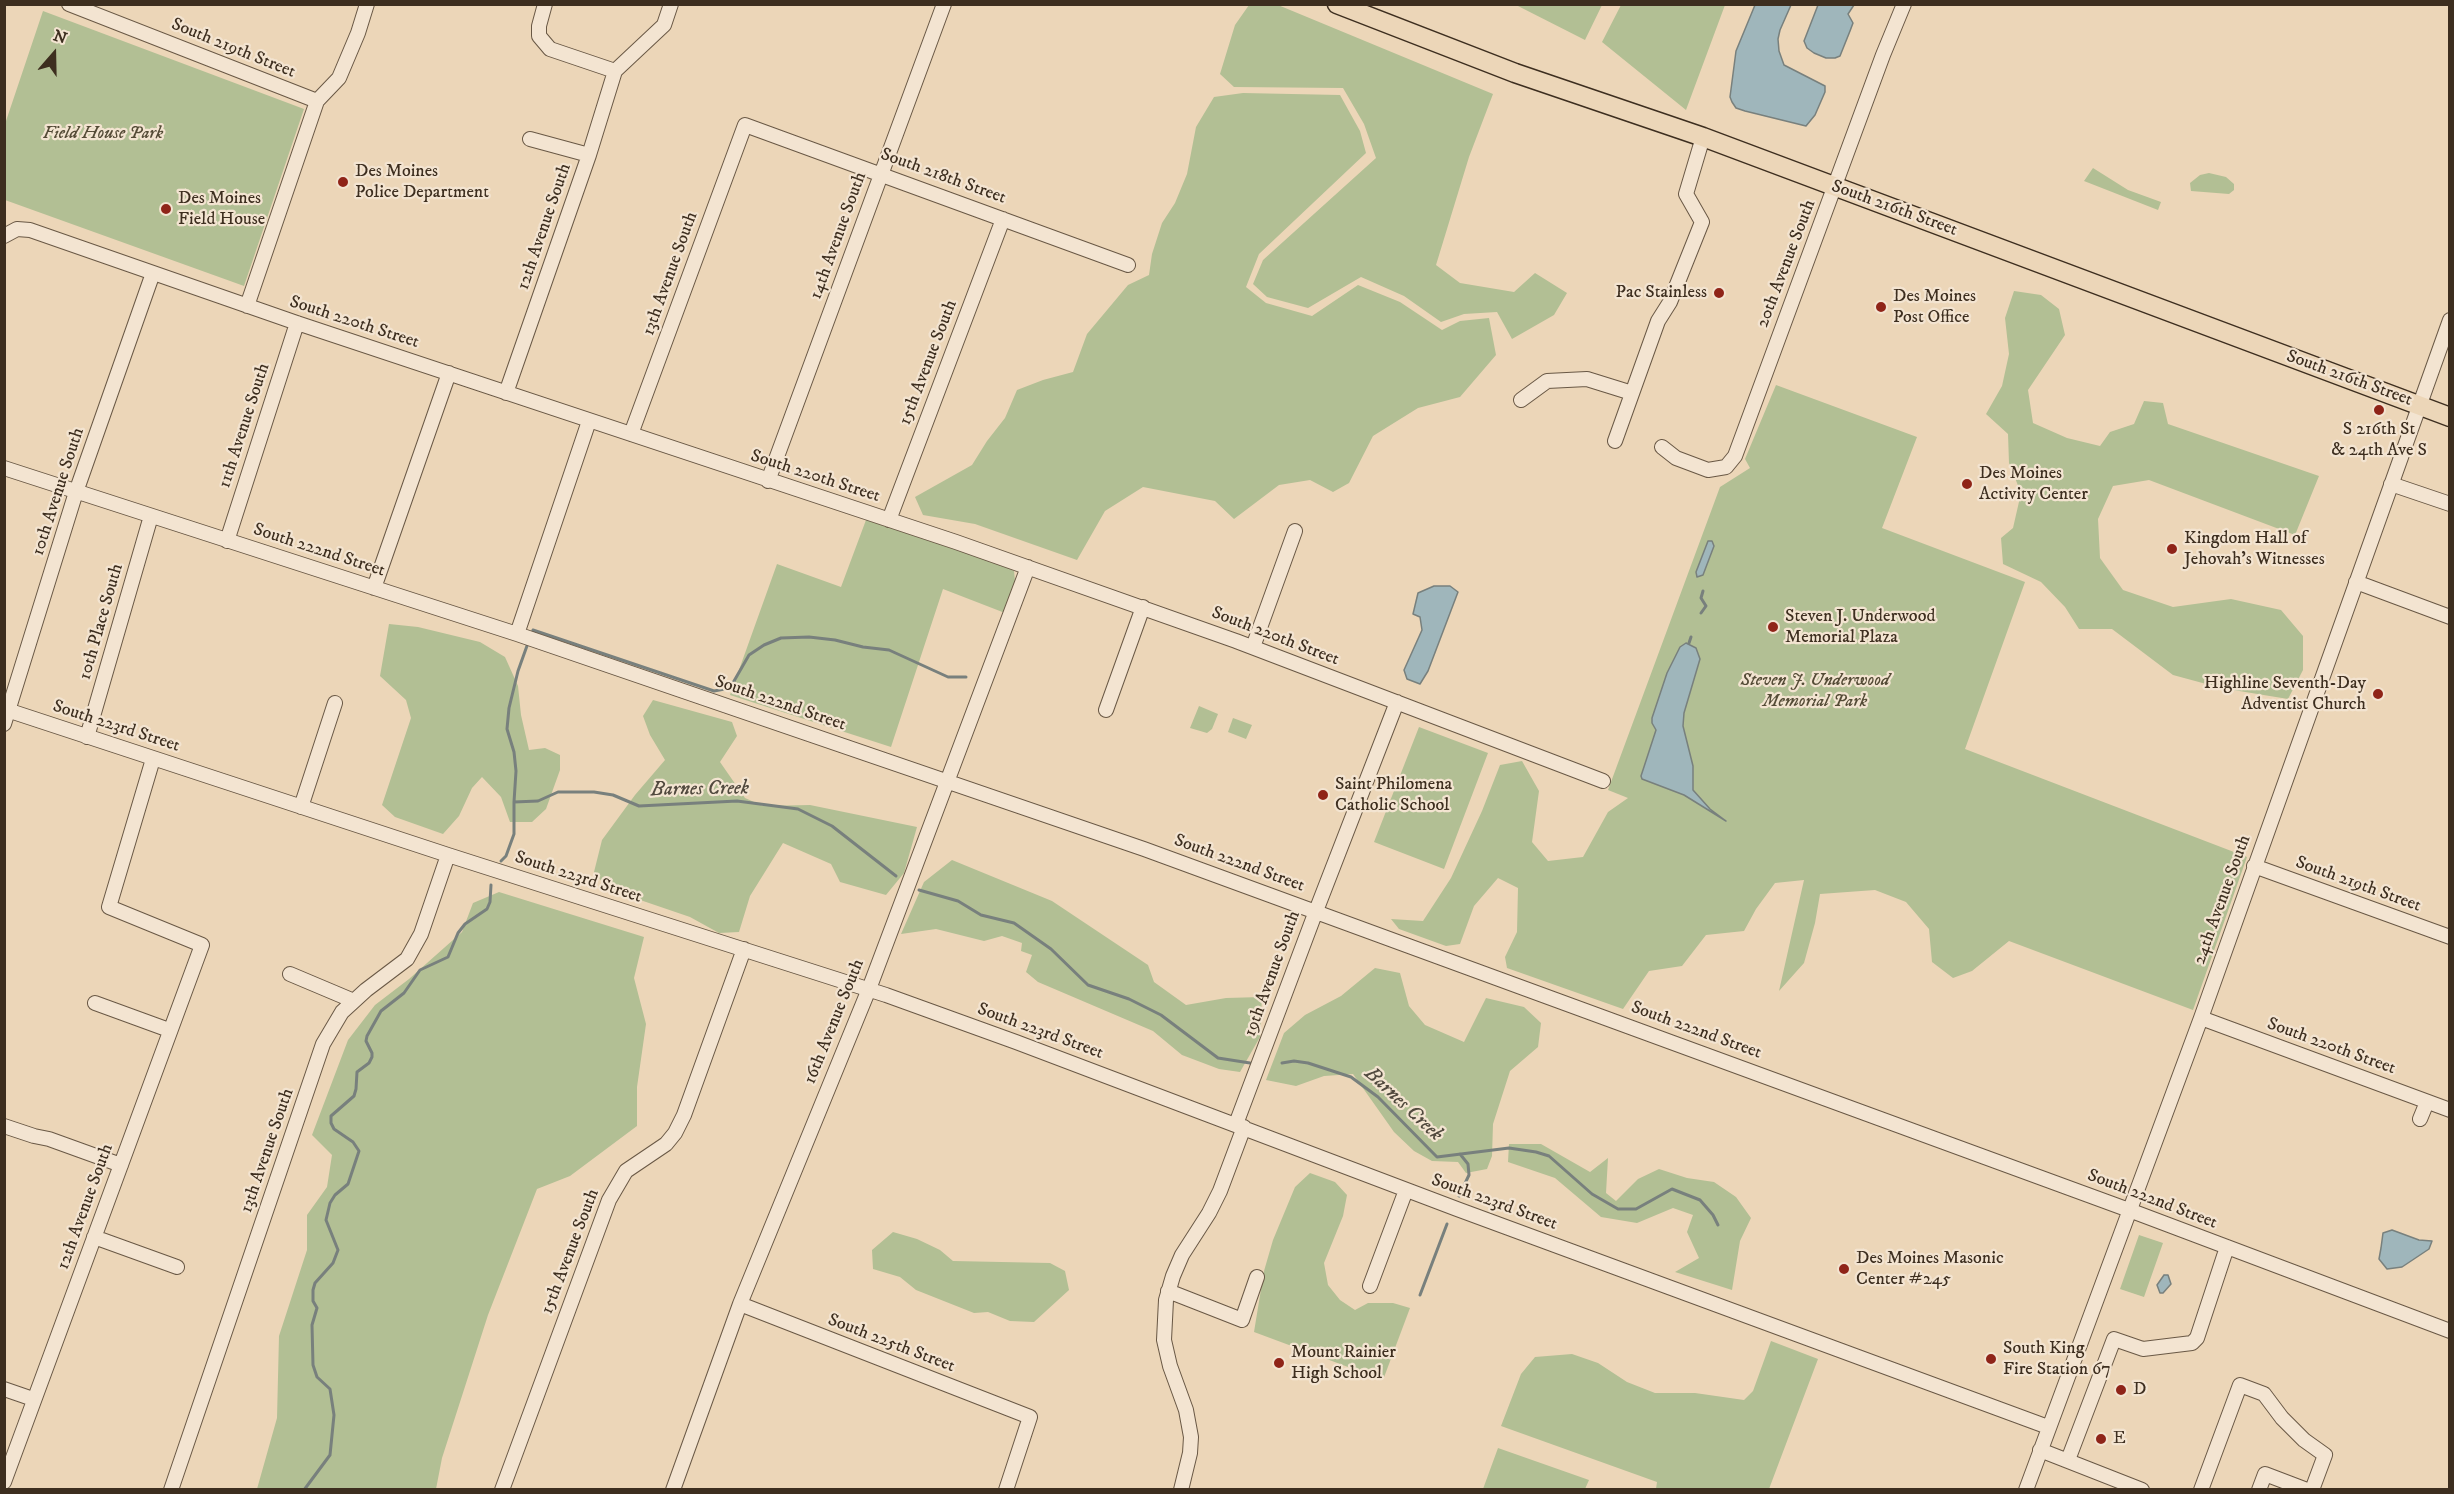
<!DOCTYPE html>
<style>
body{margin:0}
#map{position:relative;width:2454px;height:1494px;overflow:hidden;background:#ecd6b8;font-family:"IM FELL DW Pica",serif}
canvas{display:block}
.frame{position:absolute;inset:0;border:6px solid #3d2e1f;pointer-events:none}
.north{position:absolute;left:24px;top:24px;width:60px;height:60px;-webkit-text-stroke:4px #f3e4d1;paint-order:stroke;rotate:20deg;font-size:16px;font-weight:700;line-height:24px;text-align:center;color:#3d2e1f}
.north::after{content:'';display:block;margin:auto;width:21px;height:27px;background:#3d2e1f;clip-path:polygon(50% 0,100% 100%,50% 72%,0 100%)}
</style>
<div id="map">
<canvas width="2454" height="1494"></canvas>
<div class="frame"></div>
<div class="north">N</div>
</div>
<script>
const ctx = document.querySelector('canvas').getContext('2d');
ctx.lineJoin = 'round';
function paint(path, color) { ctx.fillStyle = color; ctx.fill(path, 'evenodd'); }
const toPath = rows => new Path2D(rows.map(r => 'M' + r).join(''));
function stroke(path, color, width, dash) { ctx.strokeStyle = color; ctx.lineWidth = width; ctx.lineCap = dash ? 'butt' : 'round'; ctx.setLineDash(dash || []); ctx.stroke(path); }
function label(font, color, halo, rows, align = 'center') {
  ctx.font = font + ' "IM FELL DW Pica",serif'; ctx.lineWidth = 4.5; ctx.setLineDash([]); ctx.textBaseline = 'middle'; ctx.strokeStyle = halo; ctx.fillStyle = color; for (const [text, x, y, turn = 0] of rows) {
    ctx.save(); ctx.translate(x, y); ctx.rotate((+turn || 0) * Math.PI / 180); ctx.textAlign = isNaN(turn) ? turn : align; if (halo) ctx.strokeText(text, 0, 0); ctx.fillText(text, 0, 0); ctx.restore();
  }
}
paint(toPath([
 [1249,5,1278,5,1493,94,1469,157,1436,265,1460,283,1514,292,1535,273,1567,293,1554,315,1512,339,1497,312,1464,314,1441,322,1404,296,1361,277,1308,308,1267,297,1253,284,1263,260,1376,158,1364,124,1343,88,1234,87,1220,74,1235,25],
 [1516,5,1602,5,1585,40],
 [1621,5,1725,5,1686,110,1602,42],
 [43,11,304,109,244,286,5,200,5,124],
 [1243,93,1340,95,1360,131,1366,153,1259,254,1246,287,1266,303,1312,316,1358,285,1400,302,1442,330,1460,321,1489,318,1496,355,1460,397,1418,408,1373,436,1349,483,1333,492,1310,480,1279,485,1234,519,1215,501,1143,487,1105,511,1077,560,975,524,923,515,915,497,972,465,987,441,1005,418,1017,390,1043,380,1073,372,1087,334,1128,285,1149,275,1152,254,1162,223,1175,203,1187,174,1196,127,1214,97],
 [2093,168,2128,190,2161,202,2158,210,2084,181],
 [2209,173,2226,177,2234,184,2234,190,2229,194,2191,191,2190,183,2200,175],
 [2014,291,2041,295,2059,309,2065,335,2028,390,2033,423,2067,438,2100,446,2110,432,2134,424,2144,401,2163,403,2168,424,2319,476,2295,535,2149,480,2113,486,2098,519,2100,558,2123,590,2173,607,2231,599,2281,610,2303,636,2303,670,2288,699,2221,688,2173,675,2112,629,2079,629,2065,607,2041,582,2003,564,2001,538,2013,528,2021,493,2009,463,2008,434,1986,414,2002,386,2009,354,2005,318],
 [1776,385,1917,437,1882,528,2025,582,1965,749,2247,857,2193,1010,2009,941,1972,971,1953,978,1932,962,1929,929,1906,902,1875,890,1820,894,1815,923,1804,963,1779,991,1804,880,1775,883,1756,909,1744,931,1706,935,1682,966,1649,971,1623,1009,1507,968,1505,957,1517,932,1518,888,1498,878,1474,906,1460,944,1446,946,1399,929,1391,919,1423,921,1451,878,1482,811,1500,765,1522,761,1539,791,1532,842,1548,861,1583,857,1608,812,1628,798,1608,790,1720,487,1750,468,1745,459],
 [866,520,996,562,1014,571,1015,581,1005,613,943,589,891,747,730,695,777,564,841,587],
 [389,624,418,627,480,642,505,657,518,686,521,715,529,750,545,748,560,755,560,770,546,809,532,822,510,822,501,797,482,777,472,788,459,816,443,834,395,817,382,805,411,718,406,700,380,676],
 [653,700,732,722,737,736,720,762,745,798,763,806,810,805,917,827,904,873,886,895,840,882,831,864,783,843,750,896,739,932,719,933,690,917,608,889,594,872,602,840,635,795,665,760,650,735,643,716],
 [1199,706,1218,714,1212,729,1207,733,1190,728],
 [1233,718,1252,725,1246,739,1228,732],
 [1419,727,1488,753,1444,869,1374,842],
 [952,860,1052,901,1148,965,1154,982,1186,1005,1226,998,1262,997,1260,1037,1240,1072,1219,1069,1182,1055,1153,1031,1038,982,1026,972,1032,955,1021,951,1022,943,1002,936,984,941,936,929,901,934,924,882],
 [499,892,644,937,634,978,646,1024,637,1087,637,1126,570,1176,537,1189,488,1315,442,1458,436,1489,257,1489,277,1418,279,1336,307,1250,307,1215,327,1187,332,1155,312,1135,348,1040,375,1005,409,979,462,932,473,903],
 [1375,968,1400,973,1409,1006,1425,1025,1464,1042,1486,998,1524,1007,1541,1023,1538,1047,1510,1071,1493,1124,1492,1156,1487,1169,1466,1173,1458,1162,1432,1161,1414,1151,1394,1132,1353,1074,1324,1076,1296,1086,1266,1080,1284,1033,1305,1015,1341,996],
 [1509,1144,1541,1144,1590,1172,1608,1158,1606,1193,1616,1201,1638,1179,1659,1169,1687,1178,1714,1182,1736,1197,1751,1218,1740,1241,1732,1290,1675,1272,1699,1258,1687,1232,1693,1215,1673,1208,1637,1223,1601,1217,1555,1178,1508,1162],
 [1310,1173,1335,1182,1347,1195,1343,1216,1324,1263,1328,1285,1340,1300,1355,1310,1368,1303,1393,1303,1410,1308,1383,1380,1254,1332,1264,1271,1273,1240,1295,1187],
 [893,1232,917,1239,940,1250,953,1261,1050,1263,1065,1271,1069,1290,1034,1322,1010,1321,988,1312,974,1313,916,1290,900,1277,873,1269,872,1250],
 [2139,1235,2163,1243,2144,1297,2120,1289],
 [1771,1341,1818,1359,1769,1489,1656,1489,1657,1482,1501,1426,1521,1374,1535,1357,1572,1354,1598,1363,1627,1382,1655,1393,1695,1393,1744,1400,1753,1391],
 [1498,1448,1589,1480,1585,1489,1483,1489]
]), '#b2bf94');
const water = toPath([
 [1755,5,1791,5,1780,30,1778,39,1779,51,1784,65,1825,86,1825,92,1815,115,1806,126,1745,111,1736,108,1732,102,1730,97,1736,51,1755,5],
 [1818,5,1854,5,1848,14,1853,23,1850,31,1840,56,1835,58,1826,58,1814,53,1807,48,1804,41,1818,5],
 [1708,541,1712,541,1714,546,1703,575,1697,577,1696,572,1708,541],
 [1434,586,1450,586,1458,592,1428,671,1420,684,1407,679,1404,670,1422,630,1420,617,1413,614,1418,593,1434,586],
 [1686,643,1696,648,1700,659,1684,713,1683,726,1693,766,1693,790,1710,809,1726,821,1684,795,1642,779,1641,776,1656,730,1652,723,1652,718,1667,673,1680,647,1686,643],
 [2392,1230,2419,1240,2432,1241,2429,1249,2402,1267,2387,1269,2379,1259,2381,1248,2383,1233,2392,1230],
 [2164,1275,2168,1275,2171,1284,2163,1293,2160,1293,2157,1285,2164,1275]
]);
paint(water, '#9fb6bb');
stroke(water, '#78807d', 1.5);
stroke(toPath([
 [1701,613,1706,606,1701,598,1703,591],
 [532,634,533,630,714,691,730,688,749,655,764,645,781,638,809,637,835,640,863,647,889,650,948,677,966,677],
 [1689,643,1691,637],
 [514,802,516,771,514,752,507,729,509,708,518,671,528,643],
 [501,861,506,856,514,834,514,802,538,801,558,792,594,792,613,795,639,806,737,801,798,809,832,826,896,876],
 [919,890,958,901,981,915,1014,923,1051,949,1088,985,1129,999,1161,1015,1218,1058,1250,1063],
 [1282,1063,1294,1061,1308,1063,1351,1077,1378,1097,1437,1157,1509,1148,1536,1152,1549,1156,1592,1194,1618,1209,1636,1209,1672,1189,1700,1200,1713,1215,1718,1225],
 [1459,1196,1469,1175,1468,1164,1460,1154],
 [1420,1295,1447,1224],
 [304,1490,330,1455,334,1415,330,1389,317,1377,313,1365,312,1325,317,1308,313,1301,313,1290,315,1283,333,1263,338,1250,326,1220,330,1203,335,1195,348,1184,359,1151,353,1142,334,1129,331,1123,331,1116,354,1096,356,1089,357,1072,369,1063,372,1057,372,1053,366,1041,367,1036,381,1011,404,993,420,970,448,957,458,933,465,924,487,909,490,902,491,885]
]), '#78807d', 3);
const minor = toPath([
 [69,4,317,101],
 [545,4,539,26,539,36,550,49,615,71],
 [530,139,589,155],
 [4,236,17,229,30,230,297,323,956,542,1236,641,1603,781],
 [247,306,317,101,339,78,358,33,367,4],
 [506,393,589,155,615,71,664,25,671,4],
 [1521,400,1547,381,1587,379,1632,393],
 [631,434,745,125,1128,265],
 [1615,441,1658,321,1670,302,1702,222,1686,194,1703,137],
 [1662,447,1676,458,1708,470,1726,467,1735,456,1883,55,1904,4],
 [4,468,517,634,1144,849,2129,1210,2450,1331],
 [768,481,944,4],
 [2391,484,2450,504],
 [889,520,1003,219],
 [227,541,297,323],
 [2356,582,2450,617],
 [374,588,449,373],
 [517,634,589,421],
 [1253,647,1295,531],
 [4,709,448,855,886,995,1016,1042,1457,1209,2048,1427],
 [1106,710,1143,607],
 [4,724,76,492,153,273],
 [87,737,151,516],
 [301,807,335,703],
 [2254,866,2450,937],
 [290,974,354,1001],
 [95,1003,169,1030],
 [2201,1018,2450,1110],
 [2420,1119,2427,1102],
 [1236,1124,1316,911,1397,702],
 [4,1126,34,1136,49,1139,121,1165],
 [94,1237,177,1267],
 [1370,1286,1406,1190],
 [1168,1291,1242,1320,1257,1277],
 [740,1304,1030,1417,1006,1490],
 [4,1389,33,1399],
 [2040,1450,2142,1490],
 [2068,1460,2114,1339,2143,1349,2192,1343,2197,1338,2227,1247],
 [4,1482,202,945,109,907,153,759],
 [171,1490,323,1044,342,1012,366,990,407,959,421,934,448,855],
 [502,1490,609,1200,626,1171,666,1144,675,1133,684,1115,744,949],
 [673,1490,740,1304,869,989,1028,567],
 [1181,1490,1190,1453,1191,1437,1186,1410,1170,1366,1164,1340,1166,1300,1173,1276,1182,1255,1209,1213,1220,1191,1244,1127],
 [2026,1490,2201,1018,2450,320],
 [2201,1490,2240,1385,2264,1394,2282,1418,2304,1440,2325,1455,2312,1490],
 [2259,1490,2265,1474,2307,1490]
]);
const major = toPath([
 [1337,4,1515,73,1703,137,2450,417]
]);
stroke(minor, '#695845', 16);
stroke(major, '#3d2e1f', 21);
stroke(minor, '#f3e4d1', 14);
stroke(major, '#ecd6b8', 18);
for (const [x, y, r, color] of [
 [343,182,6,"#8f2418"],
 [166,209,6,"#8f2418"],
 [1719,293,6,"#8f2418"],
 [1881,307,6,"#8f2418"],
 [2379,410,6,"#8f2418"],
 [1967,484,6,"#8f2418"],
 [2172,549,6,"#8f2418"],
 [1773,627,6,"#8f2418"],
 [2378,694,6,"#8f2418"],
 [1323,795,6,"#8f2418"],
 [1844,1269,6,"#8f2418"],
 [1991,1359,6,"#8f2418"],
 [1279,1363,6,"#8f2418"],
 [2121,1390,6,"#8f2418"],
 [2101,1439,6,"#8f2418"]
]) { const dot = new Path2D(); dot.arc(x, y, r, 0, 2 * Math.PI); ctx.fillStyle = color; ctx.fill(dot); stroke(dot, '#f3e4d1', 2); }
label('18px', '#3d2e1f', '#f3e4d1', [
 ["South 219th Street",233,49,22],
 ["South 218th Street",943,177,20],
 ["South 216th Street",1894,209,20],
 ["12th Avenue South",545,227,-71],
 ["14th Avenue South",839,236,-70],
 ["20th Avenue South",1787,264,-69],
 ["13th Avenue South",671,274,-70],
 ["South 220th Street",354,323,18],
 ["15th Avenue South",929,363,-69],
 ["South 216th Street",2349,379,20],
 ["11th Avenue South",245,426,-72],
 ["South 220th Street",815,477,18],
 ["10th Avenue South",59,492,-72],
 ["South 222nd Street",319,551,18],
 ["10th Place South",102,622,-74],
 ["South 220th Street",1275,637,21],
 ["South 222nd Street",780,704,19],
 ["South 223rd Street",116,727,18],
 ["South 222nd Street",1239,864,20],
 ["South 223rd Street",578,878,18],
 ["South 219th Street",2358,885,20],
 ["24th Avenue South",2223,900,-70],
 ["19th Avenue South",1273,974,-70],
 ["16th Avenue South",835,1022,-68],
 ["South 222nd Street",1696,1031,20],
 ["South 223rd Street",1040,1032,20],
 ["South 220th Street",2331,1047,20],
 ["13th Avenue South",268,1151,-71],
 ["South 222nd Street",2152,1200,21],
 ["South 223rd Street",1494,1203,20],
 ["12th Avenue South",86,1207,-70],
 ["15th Avenue South",571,1252,-69],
 ["South 225th Street",891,1344,21]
]);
label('italic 18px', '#544b36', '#f3e4d1', [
 ["Field House Park",103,134],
 ["Steven J. Underwood",1815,681],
 ["Memorial Park",1815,702]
]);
label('18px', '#3d2e1f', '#f3e4d1', [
 ["Des Moines",355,172],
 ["Police Department",355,193],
 ["Des Moines",178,199],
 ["Field House",178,220],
 ["Pac Stainless",1707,293,"right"],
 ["Des Moines",1893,297],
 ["Post Office",1893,318],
 ["S 216th St",2379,430,"center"],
 ["& 24th Ave S",2379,451,"center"],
 ["Des Moines",1979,474],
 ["Activity Center",1979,495],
 ["Kingdom Hall of",2184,539],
 ["Jehovah's Witnesses",2184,560],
 ["Steven J. Underwood",1785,617],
 ["Memorial Plaza",1785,638],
 ["Highline Seventh-Day",2366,684,"right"],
 ["Adventist Church",2366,705,"right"],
 ["Saint Philomena",1335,785],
 ["Catholic School",1335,806],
 ["Des Moines Masonic",1856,1259],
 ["Center #245",1856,1280],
 ["South King",2003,1349],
 ["Fire Station 67",2003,1370],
 ["Mount Rainier",1291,1353],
 ["High School",1291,1374],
 ["D",2133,1390],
 ["E",2113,1439]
], 'left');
label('italic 20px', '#51493e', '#f3e4d1', [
 ["Barnes Creek",700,790,-1],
 ["Barnes Creek",1403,1105,43]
]);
</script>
